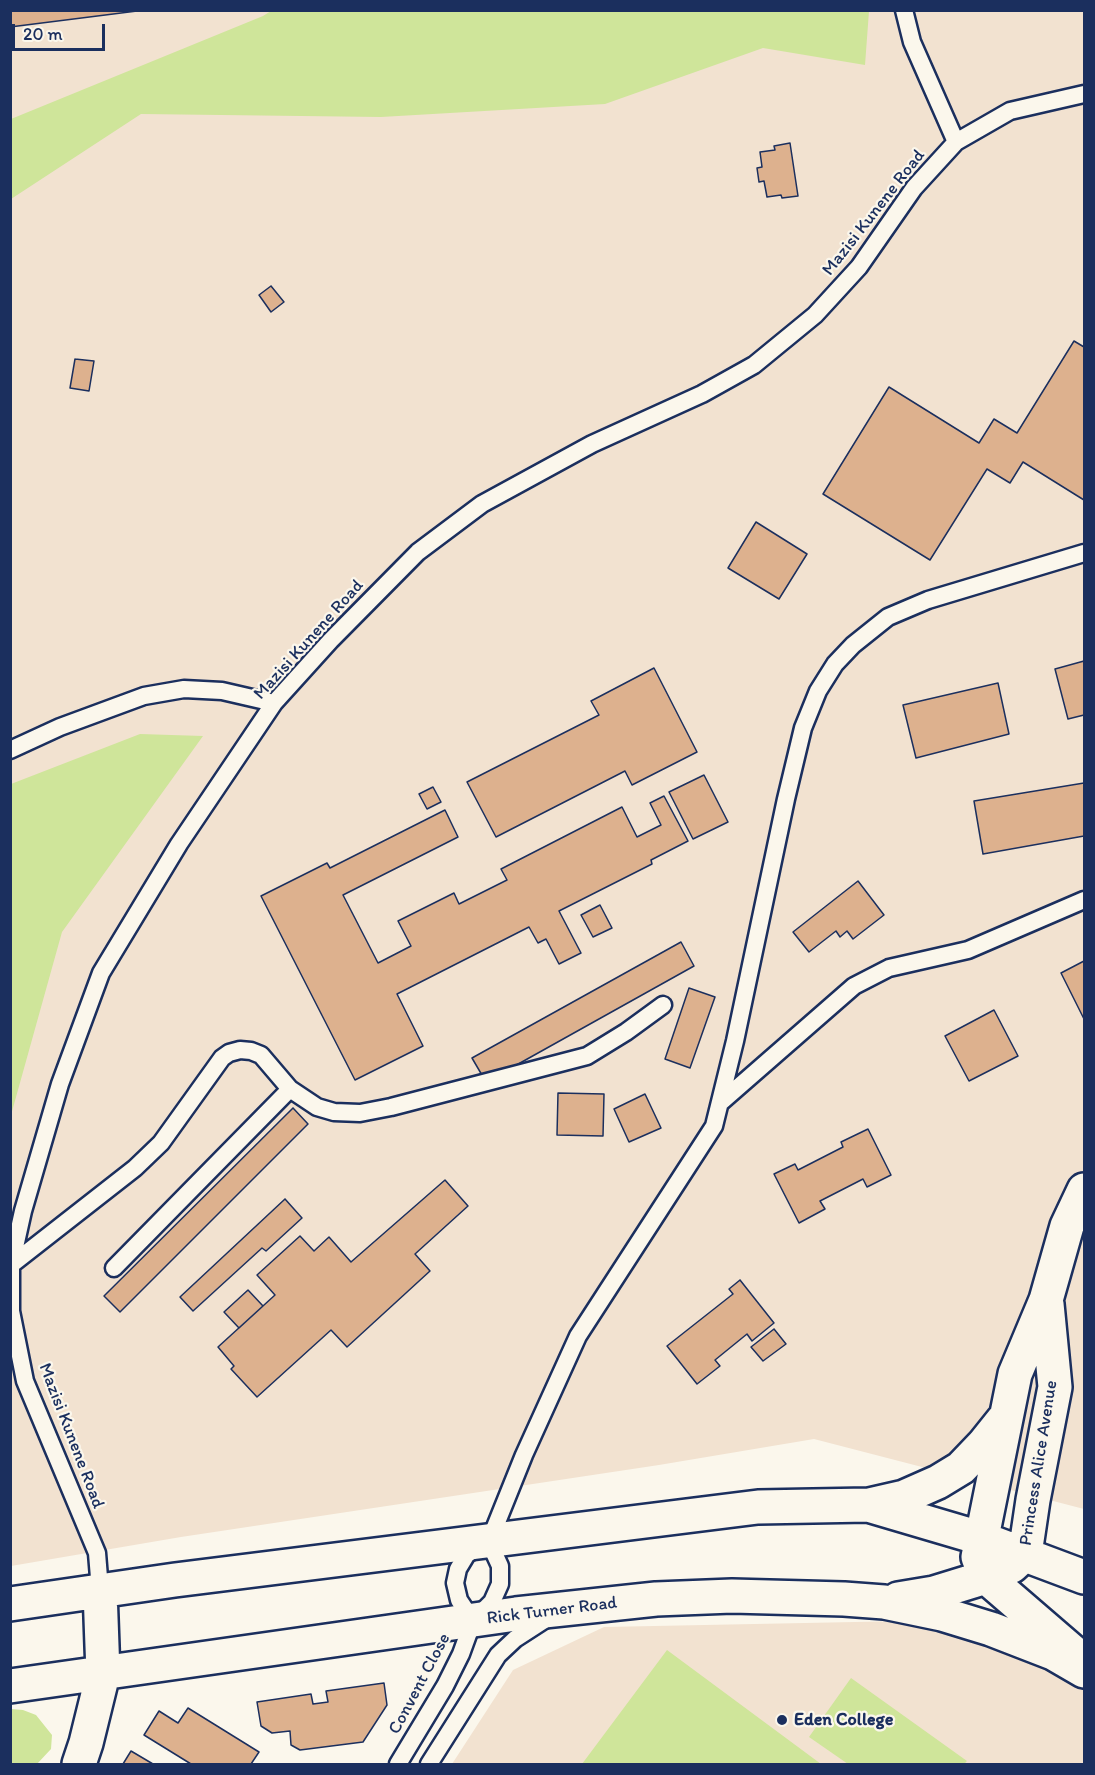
<!DOCTYPE html>
<style>
body{margin:0}
#map{position:relative;width:1095px;height:1775px;overflow:hidden;background:#fbf7ec;font-family:Itim,sans-serif}
canvas{display:block}
.frame{position:absolute;inset:0;border:12px solid #1b2f5e;pointer-events:none}
.scale{position:absolute;left:12px;top:24px;width:93px;height:27px;box-sizing:border-box;border:3px solid #1b2f5e;border-top:0;padding-left:8px;font-size:18px;line-height:21px;white-space:nowrap;color:#1b2f5e;-webkit-text-stroke:4px #fbf7ec;paint-order:stroke}
</style>
<div id="map">
<canvas width="1095" height="1775"></canvas>
<div class="frame"></div>
<div class="scale">20 m</div>
</div>
<script>
const ctx = document.querySelector('canvas').getContext('2d');
ctx.lineJoin = 'round';
function paint(path, color) { ctx.fillStyle = color; ctx.fill(path, 'evenodd'); }
const toPath = rows => new Path2D(rows.map(r => 'M' + r).join(''));
function stroke(path, color, width, dash) { ctx.strokeStyle = color; ctx.lineWidth = width; ctx.lineCap = dash ? 'butt' : 'round'; ctx.setLineDash(dash || []); ctx.stroke(path); }
function label(font, color, halo, rows, align = 'center') {
  ctx.font = font + ' Itim,sans-serif'; ctx.lineWidth = 4.5; ctx.setLineDash([]); ctx.textBaseline = 'middle'; ctx.strokeStyle = halo; ctx.fillStyle = color; for (const [text, x, y, turn = 0] of rows) {
    ctx.save(); ctx.translate(x, y); ctx.rotate((+turn || 0) * Math.PI / 180); ctx.textAlign = isNaN(turn) ? turn : align; if (halo) ctx.strokeText(text, 0, 0); ctx.fillText(text, 0, 0); ctx.restore();
  }
}
paint(toPath([
 [11,11,1084,11,1084,1509,814,1439,659,1465,181,1537,11,1566],
 [905,1621,1073,1669,1084,1676,1084,1764,452,1764,513,1670,604,1627]
]), '#f2e2d0');
paint(toPath([
 [271,11,271,10,869,11,865,65,763,48,605,104,381,117,141,114,11,199,11,119,263,16],
 [140,734,203,736,62,932,11,1115,11,784],
 [667,1650,821,1764,582,1764],
 [851,1678,967,1761,964,1764,848,1764,809,1737],
 [11,1709,23,1710,36,1715,52,1735,51,1749,37,1764,11,1764]
]), '#cfe59a');
const building = toPath([
 [10,10,145,10,10,27,10,10],
 [790,143,798,196,782,198,781,195,767,197,764,181,759,182,757,168,762,167,760,152,775,150,774,146,790,143],
 [271,286,284,302,271,312,259,295,271,286],
 [1074,341,1084,347,1084,500,1023,462,1010,483,987,469,930,560,823,494,889,387,979,443,994,419,1017,433,1074,341],
 [75,359,94,361,89,391,70,388,75,359],
 [756,522,807,554,779,599,728,568,756,522],
 [1084,661,1084,715,1068,719,1055,669,1084,661],
 [654,668,697,752,632,785,625,771,496,837,467,782,599,715,591,701,654,668],
 [998,683,1009,734,916,758,903,705,998,683],
 [704,775,728,822,693,839,669,792,704,775],
 [1084,783,1084,836,983,854,974,801,1084,783],
 [433,787,441,802,427,809,419,794,433,787],
 [664,796,688,841,651,860,652,864,559,911,581,953,559,964,546,939,538,943,529,927,397,994,423,1046,355,1080,261,896,327,863,330,868,445,810,458,837,343,895,378,963,411,946,398,921,454,893,459,904,507,880,501,869,622,807,637,837,661,825,650,803,664,796],
 [858,881,884,915,853,939,847,931,840,937,836,931,809,952,793,932,858,881],
 [600,905,612,928,593,937,581,915,600,905],
 [681,942,694,966,486,1082,472,1058,681,942],
 [1084,961,1084,1019,1061,973,1084,961],
 [689,988,715,997,690,1068,665,1059,689,988],
 [994,1010,1018,1056,969,1081,945,1036,994,1010],
 [558,1093,604,1094,603,1136,557,1135,558,1093],
 [645,1094,661,1128,629,1142,614,1109,645,1094],
 [293,1108,308,1124,120,1312,104,1296,293,1108],
 [868,1129,891,1175,867,1187,863,1179,820,1201,825,1209,799,1223,774,1174,795,1164,798,1170,843,1147,841,1142,868,1129],
 [445,1180,468,1206,415,1254,430,1271,347,1347,331,1330,257,1397,231,1369,234,1366,218,1347,275,1295,257,1275,300,1236,314,1251,329,1237,351,1262,445,1180],
 [285,1199,302,1218,266,1251,262,1248,193,1311,180,1297,285,1199],
 [740,1280,774,1323,752,1341,747,1334,715,1360,720,1366,697,1384,667,1346,733,1294,729,1289,740,1280],
 [248,1290,263,1306,239,1328,224,1312,248,1290],
 [774,1329,786,1344,763,1361,751,1347,774,1329],
 [384,1683,387,1705,363,1742,300,1750,291,1745,290,1731,272,1733,261,1726,257,1702,311,1694,313,1704,328,1702,326,1691,384,1683],
 [188,1708,259,1752,251,1764,191,1764,144,1735,159,1711,178,1723,188,1708],
 [131,1751,153,1764,123,1764,131,1751]
]);
paint(building, '#ddb18e');
stroke(building, '#1b2f5e', 1.5);
const lane = toPath([
 [904,10,912,42,956,142],
 [10,750,60,727,144,696,184,689,222,691,274,703],
 [720,1103,854,986,889,968,968,950,1084,900],
 [11,1265,135,1168,161,1143,222,1058,229,1053,240,1050,251,1051,261,1055,290,1089],
 [114,1268,290,1089,317,1107,334,1112,360,1113,391,1107,587,1056,626,1032,663,1005],
 [489,1542,524,1455,578,1336,714,1126,735,1041,786,799,803,728,818,691,835,664,853,645,888,617,928,600,1084,553],
 [100,1590,97,1553,25,1381,11,1311,11,1265,23,1211,60,1084,101,973,179,844,274,703,331,640,418,552,482,504,592,444,702,394,754,365,815,315,859,267,914,188,956,142,1010,111,1084,94],
 [473,1621,459,1600,455,1583,458,1569,467,1554,480,1547],
 [398,1764,445,1686,461,1654,473,1621,492,1602,500,1584,500,1566,489,1542],
 [429,1764,498,1655,515,1639,549,1617]
]);
const secondary = toPath([
 [869,1505,904,1497,938,1482,961,1468,983,1445,1003,1420],
 [898,1599,934,1593,986,1577,1012,1566,1025,1554,1033,1500,1055,1387,1047,1304],
 [10,1604,175,1580,758,1507,868,1505,980,1538,1084,1577],
 [1073,1652,986,1577,978,1557,1015,1374,1046,1300,1067,1226,1084,1190],
 [10,1686,516,1614,656,1599,732,1596,844,1599,884,1602,942,1614,991,1629,1053,1653,1084,1671],
 [79,1764,86,1743,103,1674,100,1590]
]);
stroke(lane, '#1b2f5e', 21);
stroke(secondary, '#1b2f5e', 38);
stroke(lane, '#fbf7ec', 16);
stroke(secondary, '#fbf7ec', 33);
for (const [x, y, r, color] of [
 [782,1720,6,"#1b2f5e"]
]) { const dot = new Path2D(); dot.arc(x, y, r, 0, 2 * Math.PI); ctx.fillStyle = color; ctx.fill(dot); stroke(dot, '#fbf7ec', 2); }
label('18px', '#1b2f5e', '#fbf7ec', [
 ["Mazisi Kunene Road",874,213,-52],
 ["Mazisi Kunene Road",309,640,-48],
 ["Mazisi Kunene Road",71,1436,69],
 ["Princess Alice Avenue",1039,1463,-81],
 ["Rick Turner Road",552,1611,-7],
 ["Convent Close",420,1684,-62]
]);
label('bold 18px', '#1b2f5e', '#fbf7ec', [
 ["Eden College",794,1720]
], 'left');
</script>
